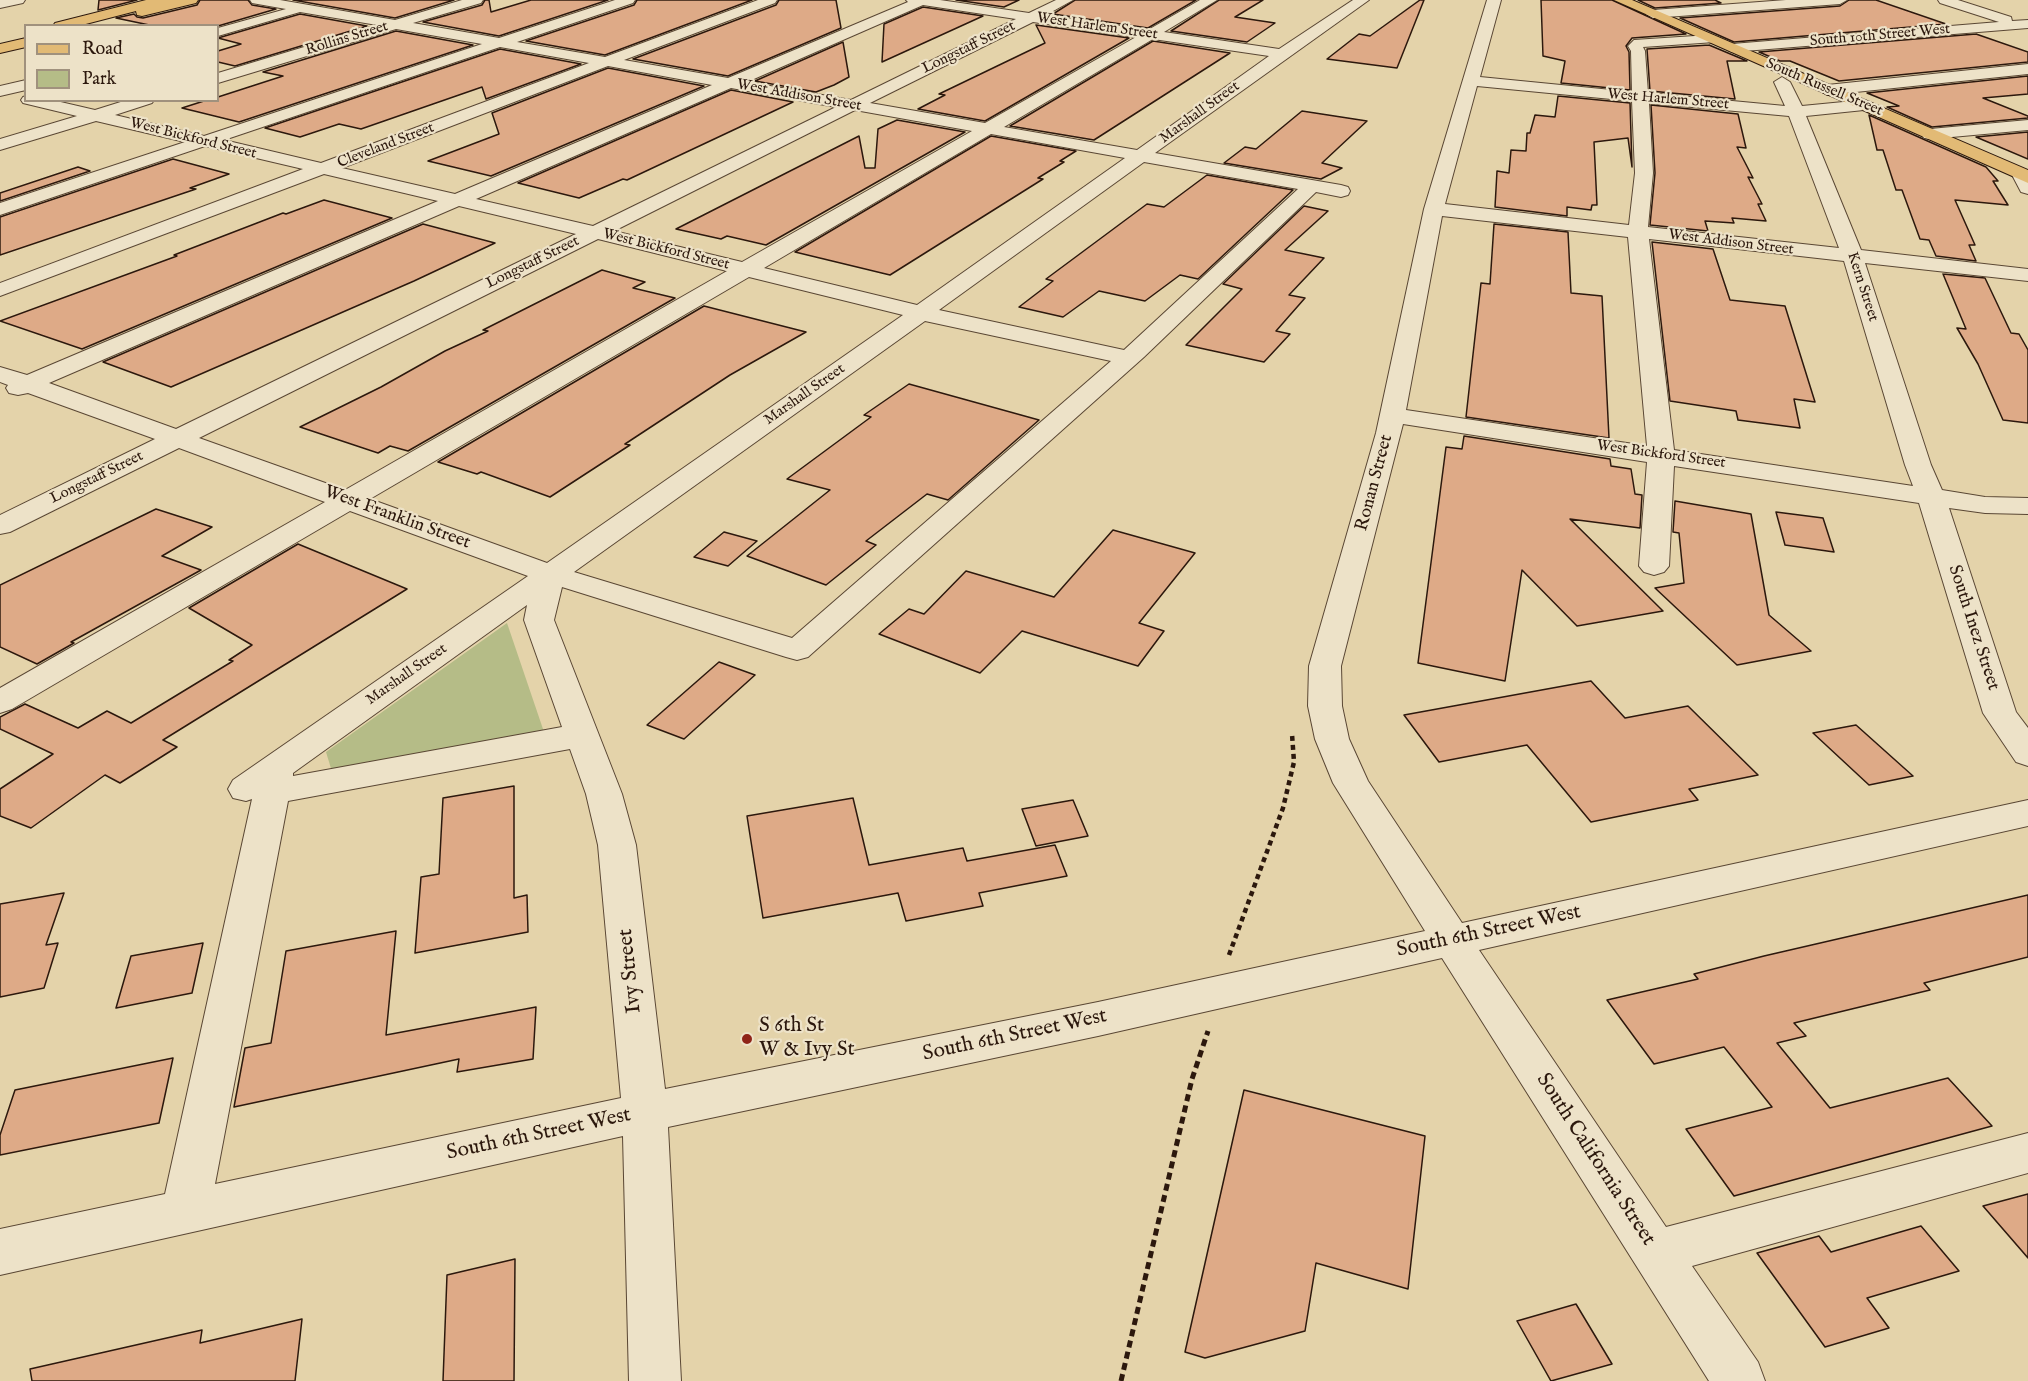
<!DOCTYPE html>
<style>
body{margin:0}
#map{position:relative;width:2028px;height:1381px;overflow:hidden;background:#e4d3aa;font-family:"IM FELL English",serif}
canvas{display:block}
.legend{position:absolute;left:24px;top:24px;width:195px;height:78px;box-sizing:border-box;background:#ede2c8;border:2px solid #a0917d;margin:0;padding:8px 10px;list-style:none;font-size:18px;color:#2c180d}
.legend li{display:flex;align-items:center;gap:12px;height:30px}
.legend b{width:30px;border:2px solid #a0917d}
</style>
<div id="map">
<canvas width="2028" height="1381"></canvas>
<ul class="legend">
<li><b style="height:8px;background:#e2ba75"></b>Road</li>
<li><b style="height:16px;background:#b5bc87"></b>Park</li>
</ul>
</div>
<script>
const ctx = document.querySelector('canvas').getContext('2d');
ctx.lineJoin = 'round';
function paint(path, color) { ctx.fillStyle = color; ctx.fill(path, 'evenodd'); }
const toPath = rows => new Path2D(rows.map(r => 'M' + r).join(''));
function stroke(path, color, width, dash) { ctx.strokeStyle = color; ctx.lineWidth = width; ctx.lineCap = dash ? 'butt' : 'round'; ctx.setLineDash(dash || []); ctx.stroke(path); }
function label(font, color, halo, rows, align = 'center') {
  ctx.font = font + ' "IM FELL English",serif'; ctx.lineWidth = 4.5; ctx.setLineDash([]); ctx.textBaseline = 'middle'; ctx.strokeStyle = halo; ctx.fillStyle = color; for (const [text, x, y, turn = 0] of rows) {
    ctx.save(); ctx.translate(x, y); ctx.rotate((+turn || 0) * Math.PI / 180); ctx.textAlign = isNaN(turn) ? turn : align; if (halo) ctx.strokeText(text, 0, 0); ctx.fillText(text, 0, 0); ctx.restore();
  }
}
paint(toPath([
 [507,623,544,732,333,775,326,752]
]), '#b5bc87');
const building = toPath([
 [99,0,137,0,98,10,99,0],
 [200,0,248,0,252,5,276,9,218,26,154,26,116,18,134,14,137,17,143,18,197,5,200,0],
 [293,0,454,0,395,18,293,0],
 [485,0,489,0,491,12,531,0,608,0,499,36,423,22,482,5,485,0],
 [637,0,752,0,605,55,526,41,634,5,637,0],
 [779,0,836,0,841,28,728,76,633,59,776,5,779,0],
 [956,0,1019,0,1004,7,956,0],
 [1075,0,1196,0,1148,28,1053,14,1075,0],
 [1219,0,1263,0,1235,17,1275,23,1247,42,1171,31,1219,0],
 [1420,0,1424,0,1397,68,1327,59,1359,34,1370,36,1420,0],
 [1541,0,1612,0,1686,34,1632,38,1626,46,1629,52,1630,90,1561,83,1565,61,1543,56,1541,0],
 [1638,0,1715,0,1721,3,1655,8,1638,0],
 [1849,0,1876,0,1946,24,1734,42,1680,18,1840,6,1849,0],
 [923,7,983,16,882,62,884,24,923,7],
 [300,14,367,26,235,66,218,62,218,51,241,44,218,38,300,14],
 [1036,25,1129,38,985,121,918,109,945,95,939,94,1045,43,1036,25],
 [396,31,473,45,239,122,182,108,207,100,218,100,218,97,283,76,263,72,396,31],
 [1976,34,2028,52,2028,62,1839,81,1790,61,1780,61,1759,52,1976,34],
 [1153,41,1230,53,1094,140,1010,126,1153,41],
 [843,42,849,77,834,85,816,92,755,81,843,42],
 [1709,45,1747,61,1727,61,1735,99,1650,91,1647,49,1709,45],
 [500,49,581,64,486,99,482,87,361,129,339,124,300,137,265,128,500,49],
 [608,68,704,86,491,176,428,161,499,134,492,113,608,68],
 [2028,76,2028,94,1983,98,2028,116,2028,118,1932,127,1887,107,1899,106,1867,93,2028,76],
 [731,90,793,102,627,180,623,179,579,198,518,183,731,90],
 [1558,96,1630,103,1632,167,1628,138,1594,142,1597,205,1592,205,1591,210,1567,207,1567,216,1495,207,1497,171,1509,173,1511,150,1526,151,1527,133,1530,133,1535,115,1555,117,1558,96],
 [1651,105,1738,114,1746,148,1737,147,1753,178,1748,177,1762,204,1758,204,1766,221,1732,218,1734,223,1705,221,1708,231,1650,225,1655,173,1651,105],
 [1302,111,1367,121,1322,163,1342,168,1321,179,1224,163,1245,147,1256,149,1302,111],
 [1869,115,1986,167,1998,181,1993,181,2008,205,1955,200,1975,245,1969,245,1976,261,1936,256,1929,240,1920,239,1902,190,1896,190,1883,150,1877,150,1869,115],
 [897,120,965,132,766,245,727,236,721,239,676,229,859,136,865,168,875,168,878,129,897,120],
 [2028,132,2028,159,1976,137,2028,132],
 [991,136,1076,151,1060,161,1064,162,1038,178,1043,179,890,275,795,252,991,136],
 [173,159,229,174,190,188,196,189,0,255,0,217,173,159],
 [78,167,90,171,0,201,0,193,78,167],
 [1207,175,1293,190,1198,279,1180,275,1145,301,1099,291,1063,317,1019,307,1053,281,1046,279,1147,204,1164,207,1207,175],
 [324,200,392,218,82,349,0,321,177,256,174,255,283,213,286,214,324,200],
 [1304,206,1328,211,1285,250,1324,258,1289,295,1305,298,1276,331,1290,334,1264,362,1186,345,1242,289,1223,284,1304,206],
 [423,224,495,243,414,281,171,387,103,362,423,224],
 [1494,224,1568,232,1571,293,1602,296,1609,438,1466,417,1481,283,1490,284,1494,224],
 [1652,242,1713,249,1730,300,1785,306,1815,402,1794,399,1800,428,1738,420,1736,411,1670,401,1652,242],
 [602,270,645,282,633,288,675,298,408,451,390,446,378,453,300,427,381,387,445,351,488,331,483,330,602,270],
 [1943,274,1985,278,2011,333,2019,334,2028,350,2028,423,2003,420,1978,364,1957,328,1966,329,1943,274],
 [704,306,806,332,730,375,625,444,630,445,550,497,481,472,477,474,438,462,704,306],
 [909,384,1039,420,948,500,927,494,866,541,876,545,826,585,747,556,830,490,787,479,871,417,864,415,909,384],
 [1464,436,1610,459,1611,466,1631,469,1635,494,1642,495,1640,528,1570,519,1663,611,1577,626,1522,570,1505,681,1418,663,1446,447,1462,449,1464,436],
 [1675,501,1751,514,1769,615,1811,651,1737,665,1655,588,1684,583,1679,533,1673,532,1675,501],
 [156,509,212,527,162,556,201,570,71,642,74,643,37,664,0,647,0,585,156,509],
 [1776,512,1823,518,1834,552,1785,545,1776,512],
 [1113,530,1195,553,1139,623,1164,631,1138,666,1022,631,980,673,879,634,909,609,924,614,966,571,1054,597,1113,530],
 [724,532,757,541,728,566,694,557,724,532],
 [298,544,407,589,163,740,177,747,120,783,105,775,31,828,0,816,0,789,53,754,0,729,0,717,25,704,78,728,107,711,131,723,233,661,229,660,252,645,189,608,298,544],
 [719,662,755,675,684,739,647,725,719,662],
 [1591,681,1625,718,1688,706,1758,775,1689,789,1698,800,1591,822,1527,745,1439,762,1404,715,1591,681],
 [1856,725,1913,776,1869,785,1813,733,1856,725],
 [514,786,514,898,527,895,528,932,415,953,421,877,439,874,443,798,514,786],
 [853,798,869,865,963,848,967,861,1055,845,1067,876,979,893,983,906,906,921,898,893,763,918,747,816,853,798],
 [1073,800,1088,836,1036,846,1022,809,1073,800],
 [64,893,46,945,58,943,44,988,0,997,0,904,64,893],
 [2028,895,2028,957,1924,983,1930,990,1794,1023,1806,1036,1777,1043,1830,1108,1948,1078,1992,1126,1734,1196,1686,1129,1772,1107,1724,1047,1654,1064,1607,1000,1698,979,1694,974,1764,956,2028,895],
 [396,931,386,1035,536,1007,533,1059,457,1072,459,1059,234,1107,245,1048,271,1043,286,951,396,931],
 [203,943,192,993,116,1008,131,956,203,943],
 [173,1058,159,1123,0,1155,0,1135,15,1090,173,1058],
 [1244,1090,1425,1136,1408,1289,1316,1263,1305,1331,1205,1358,1185,1352,1244,1090],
 [2028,1194,2028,1258,1983,1206,2028,1194],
 [1921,1226,1959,1271,1867,1298,1889,1328,1825,1347,1757,1253,1819,1236,1831,1252,1921,1226],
 [515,1259,514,1381,443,1381,447,1275,515,1259],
 [1576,1304,1612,1364,1551,1381,1517,1321,1576,1304],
 [302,1319,295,1381,32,1381,30,1369,202,1330,200,1343,302,1319]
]);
paint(building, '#deaa87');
stroke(building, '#2c180d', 1.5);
const minor = toPath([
 [0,0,25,0,23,3,0,8,0,0],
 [250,0,280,0,395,20,462,0,483,0,481,3,413,23,499,38,615,0,635,0,633,3,517,42,605,57,758,0,777,0,775,3,624,60,728,78,908,2,906,0,940,0,1029,13,1056,0,1073,0,1046,15,1148,30,1200,0,1217,0,1164,32,1279,49,1353,0,1369,0,1155,153,1341,185,1348,187,1350,191,1348,195,1341,197,1316,192,1144,357,808,657,797,660,786,657,562,587,554,620,622,794,636,845,665,1089,1098,1002,1425,931,1333,783,1315,739,1308,706,1309,666,1376,433,1424,209,1487,0,1501,0,1480,77,1632,92,1631,51,1628,46,1634,40,1710,35,1715,36,1717,39,1715,42,1643,47,1645,51,1648,93,1785,106,1774,82,1782,77,1790,82,1802,106,1864,100,1870,102,1872,105,1870,108,1864,110,1806,116,1861,250,2028,269,2028,281,1865,263,1931,465,1942,490,1985,497,2028,498,2028,514,1985,513,1949,508,2016,712,2028,728,2028,766,2016,762,1983,713,1919,503,1674,466,1669,566,1664,572,1654,575,1644,572,1639,566,1647,462,1403,424,1341,666,1342,706,1349,739,1368,781,1462,923,2028,800,2028,826,1479,950,1666,1227,2028,1133,2028,1173,1692,1266,1758,1362,1765,1381,1709,1381,1442,958,1098,1036,668,1127,681,1381,629,1381,623,1136,0,1275,0,1229,165,1194,252,799,246,801,233,798,228,789,233,780,528,576,350,511,12,709,0,713,0,688,325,502,179,448,10,532,0,534,0,515,155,439,28,393,18,395,9,393,6,388,8,385,0,382,0,367,27,375,438,201,324,174,0,296,0,283,303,169,205,146,0,215,0,203,185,142,96,121,0,150,0,139,77,116,23,103,21,100,23,97,26,96,26,100,52,100,95,110,127,100,154,100,152,103,115,115,204,136,482,44,396,29,218,83,218,73,377,25,300,12,218,36,218,28,286,9,252,3,250,0],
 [923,5,1016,19,851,100,747,82,923,5],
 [1033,22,1136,37,985,123,870,103,1033,22],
 [1153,39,1269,56,1137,150,1004,127,1153,39],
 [500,47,589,63,321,163,224,140,500,47],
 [608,66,712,85,455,194,342,168,608,66],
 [1477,86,1632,101,1635,173,1629,225,1445,204,1477,86],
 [731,88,836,107,593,226,476,199,731,88],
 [1649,103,1789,116,1839,248,1648,227,1653,173,1649,103],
 [855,110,972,131,742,262,614,231,855,110],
 [991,134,1125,158,917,305,764,268,991,134],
 [1144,162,1298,189,1124,350,939,310,1144,162],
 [459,206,576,234,176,429,49,383,459,206],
 [1442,216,1628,237,1647,446,1406,410,1442,216],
 [598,239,727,271,345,490,199,438,598,239],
 [1649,239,1844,261,1905,465,1913,486,1674,450,1649,239],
 [749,277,903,315,547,563,370,499,749,277],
 [925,321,1111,361,792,638,574,572,925,321],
 [527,605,524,620,562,727,293,776,293,773,527,605],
 [570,749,586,794,598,845,621,1098,215,1184,288,801,570,749],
 [1786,0,1847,0,1840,4,1653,18,1646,14,1653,10,1786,0],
 [1938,0,1958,0,2011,17,2012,21,2028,20,2028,28,1732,52,1725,48,1732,44,1999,22,1940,3,1938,0],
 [2028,64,2028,74,1827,95,1819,90,1827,85,2028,64],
 [26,80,26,90,0,96,0,86,26,80],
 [2028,120,2028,130,1930,139,1924,138,1921,134,1924,130,1930,129,2028,120],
 [2020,168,2028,171,2028,194,2021,192,2011,173,2014,169,2020,168]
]);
const major = toPath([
 [146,0,198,0,196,3,142,16,137,15,136,11,78,26,53,26,55,23,146,0],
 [1614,0,1632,0,2028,170,2028,183,1614,0],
 [26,38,26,47,0,53,0,44,26,38]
]);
stroke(minor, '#5a4734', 2);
stroke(major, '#2c180d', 2);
stroke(toPath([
 [1229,955,1283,808,1294,762,1292,734]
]), '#2c180d', 4.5, [5, 4]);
stroke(toPath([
 [1121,1381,1192,1079,1208,1031]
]), '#2c180d', 5, [7, 4.5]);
paint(minor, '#ede2c8');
paint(major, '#e2ba75');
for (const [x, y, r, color] of [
 [747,1039,6,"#8f2418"]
]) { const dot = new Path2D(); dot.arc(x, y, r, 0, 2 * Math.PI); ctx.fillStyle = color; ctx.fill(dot); stroke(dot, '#ede2c8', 2); }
label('15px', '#2c180d', '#ede2c8', [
 ["West Harlem Street",1097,27,8],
 ["South 10th Street West",1880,36,-5],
 ["Rollins Street",347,39,-17],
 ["Longstaff Street",969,48,-26],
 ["South Russell Street",1824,88,23],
 ["West Addison Street",799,96,10],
 ["West Harlem Street",1668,100,5],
 ["Marshall Street",1200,113,-36],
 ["West Bickford Street",193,139,14],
 ["Cleveland Street",386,146,-21],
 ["West Addison Street",1731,243,7],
 ["West Bickford Street",666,250,14],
 ["Longstaff Street",533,263,-26],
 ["Kern Street",1862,287,72],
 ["Marshall Street",805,395,-35],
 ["West Bickford Street",1661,455,8],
 ["Longstaff Street",97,478,-26],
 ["Marshall Street",407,675,-35]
]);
label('18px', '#2c180d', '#ede2c8', [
 ["Ronan Street",1375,483,-75],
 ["West Franklin Street",397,518,20],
 ["South Inez Street",1973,628,72]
]);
label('21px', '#2c180d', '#ede2c8', [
 ["South 6th Street West",1489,932,-12],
 ["Ivy Street",631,971,-96],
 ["South 6th Street West",1015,1036,-12],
 ["South 6th Street West",539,1135,-12],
 ["South California Street",1595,1160,57]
]);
label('21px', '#2c180d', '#ede2c8', [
 ["S 6th St",759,1027],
 ["W & Ivy St",759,1051]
], 'left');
</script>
